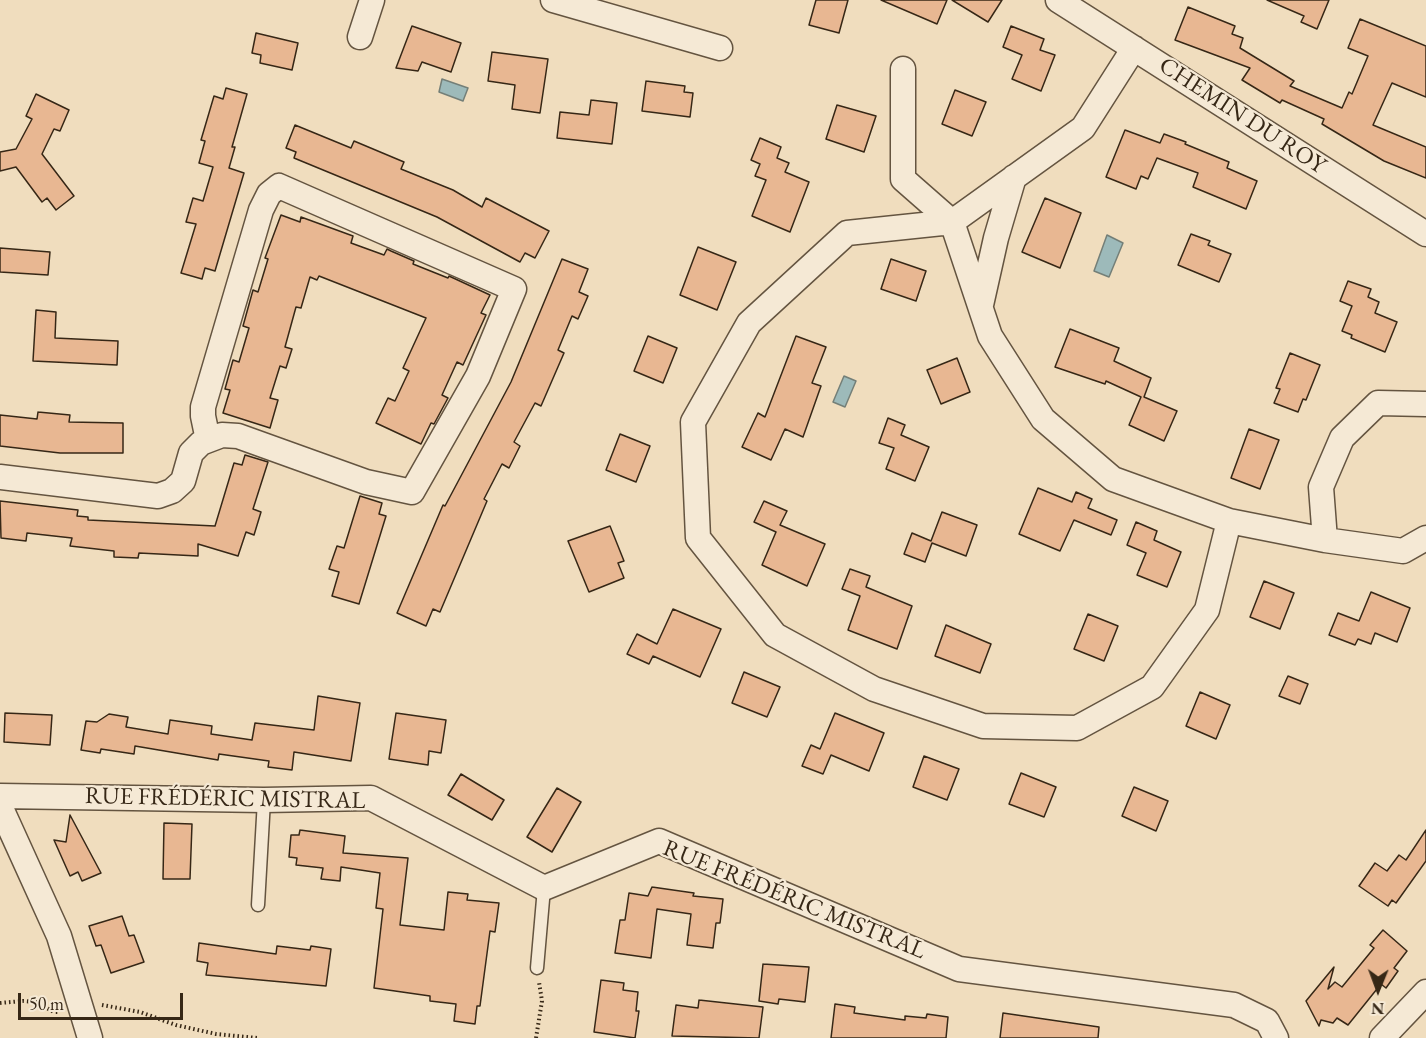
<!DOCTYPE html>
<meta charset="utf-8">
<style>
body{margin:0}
#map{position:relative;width:1426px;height:1038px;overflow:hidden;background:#f0ddbe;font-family:"EB Garamond",serif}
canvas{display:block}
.north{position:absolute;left:1348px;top:960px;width:60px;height:60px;-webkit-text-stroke:4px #f5e9d5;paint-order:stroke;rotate:181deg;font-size:16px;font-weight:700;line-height:24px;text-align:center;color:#362716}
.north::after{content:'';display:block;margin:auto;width:21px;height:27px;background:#362716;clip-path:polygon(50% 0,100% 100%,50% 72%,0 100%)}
.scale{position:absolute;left:18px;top:993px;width:165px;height:27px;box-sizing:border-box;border:3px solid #362716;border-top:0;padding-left:8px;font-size:18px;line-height:21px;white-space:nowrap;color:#362716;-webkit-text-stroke:4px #f5e9d5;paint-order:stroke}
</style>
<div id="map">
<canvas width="1426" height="1038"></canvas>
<div class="north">N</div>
<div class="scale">50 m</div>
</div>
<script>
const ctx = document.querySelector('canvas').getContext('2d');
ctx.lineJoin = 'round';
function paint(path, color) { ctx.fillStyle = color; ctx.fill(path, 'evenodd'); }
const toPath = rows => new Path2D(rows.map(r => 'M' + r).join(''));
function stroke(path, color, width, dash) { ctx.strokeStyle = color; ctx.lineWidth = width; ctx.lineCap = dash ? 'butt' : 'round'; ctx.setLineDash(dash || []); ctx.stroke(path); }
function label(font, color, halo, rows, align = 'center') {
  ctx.font = font + ' "EB Garamond",serif'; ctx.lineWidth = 4.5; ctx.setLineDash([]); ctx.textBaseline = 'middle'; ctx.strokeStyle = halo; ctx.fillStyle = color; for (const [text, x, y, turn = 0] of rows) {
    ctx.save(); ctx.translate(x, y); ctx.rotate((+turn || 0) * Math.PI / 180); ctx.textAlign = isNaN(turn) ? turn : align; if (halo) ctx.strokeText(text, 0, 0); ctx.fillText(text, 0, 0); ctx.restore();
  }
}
const water = toPath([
 [442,79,468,88,463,101,439,92,442,79],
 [1107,235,1123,243,1109,277,1094,271,1107,235],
 [844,376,856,381,845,407,833,402,844,376]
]);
paint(water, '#9dbaba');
stroke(water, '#747f78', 1.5);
const building = toPath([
 [816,0,848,0,839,33,809,25,816,0],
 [881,0,947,0,937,24,881,0],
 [952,0,1002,0,988,22,952,0],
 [1267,0,1329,0,1317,29,1301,22,1304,16,1267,0],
 [1188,7,1235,26,1232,34,1243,38,1240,48,1294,81,1290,86,1342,108,1349,92,1352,94,1368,56,1348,48,1360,19,1426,46,1426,97,1392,83,1373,125,1426,147,1426,178,1384,161,1322,124,1324,119,1282,100,1280,103,1242,80,1250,68,1175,40,1188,7],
 [412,26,461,43,451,72,422,62,418,71,396,68,412,26],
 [1011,26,1044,39,1040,50,1055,55,1041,91,1012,79,1022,55,1003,47,1011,26],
 [256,33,298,43,292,70,260,63,261,55,252,53,256,33],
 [492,52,548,59,540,113,512,109,515,85,488,81,492,52],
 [646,81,685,86,684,92,693,93,690,117,642,111,646,81],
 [226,88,247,94,232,147,235,147,229,168,244,173,215,271,205,268,202,279,181,273,196,224,186,222,193,198,203,201,213,167,199,163,205,141,201,140,214,96,223,99,226,88],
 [955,90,986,102,972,136,942,124,955,90],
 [36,94,69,110,60,131,54,129,42,154,74,196,56,210,47,198,42,202,16,167,0,171,0,152,16,149,32,119,26,116,36,94],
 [591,100,617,103,612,144,557,138,560,112,589,115,591,100],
 [837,105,876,116,864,152,826,139,837,105],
 [295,125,351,148,354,141,404,162,401,169,453,190,482,207,486,198,549,231,535,258,525,253,520,262,437,217,294,158,296,152,286,148,295,125],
 [1125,130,1160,143,1164,134,1186,142,1185,144,1229,162,1227,168,1257,181,1246,209,1193,187,1198,173,1157,158,1148,179,1141,176,1136,189,1106,177,1125,130],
 [760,138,781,147,777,158,789,163,785,172,809,182,790,232,752,216,766,180,755,176,760,164,751,160,760,138],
 [1045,198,1081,213,1060,268,1022,252,1045,198],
 [281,215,300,222,301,217,353,236,351,243,384,255,387,249,391,251,414,261,413,264,448,278,449,276,490,295,481,313,486,315,463,365,457,362,442,395,448,398,434,424,431,423,421,444,376,423,388,398,395,401,409,371,403,368,426,318,319,276,317,280,310,277,301,308,296,307,285,347,292,349,286,368,280,366,270,398,278,400,270,428,223,413,230,390,225,389,233,360,239,362,249,328,243,326,253,290,258,292,268,259,265,258,281,215],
 [1191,234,1210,241,1208,245,1231,254,1219,282,1178,265,1191,234],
 [698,247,736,262,717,310,680,295,698,247],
 [0,248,50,252,48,275,0,272,0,248],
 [562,259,588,269,579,292,588,296,578,319,572,316,558,350,564,353,541,406,535,403,514,442,520,446,509,468,502,464,484,499,487,501,440,612,433,609,426,626,397,613,443,505,445,506,511,382,562,259],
 [891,259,926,271,916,301,881,289,891,259],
 [1348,281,1371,289,1368,297,1379,302,1375,313,1397,322,1385,352,1351,338,1352,335,1342,331,1352,306,1340,301,1348,281],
 [36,310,56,312,55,338,118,341,117,365,33,361,36,310],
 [1070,329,1119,348,1114,361,1151,378,1144,397,1177,411,1164,441,1129,425,1141,397,1106,381,1105,384,1055,367,1070,329],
 [648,336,677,348,663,383,634,371,648,336],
 [796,336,826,347,812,383,821,386,803,437,785,429,771,460,742,447,758,413,765,417,796,336],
 [1290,353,1320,365,1306,400,1303,399,1298,412,1274,403,1280,389,1276,388,1290,353],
 [957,358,970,392,941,404,927,370,957,358],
 [38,412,70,415,69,422,123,423,123,453,60,453,0,446,0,415,37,419,38,412],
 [888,418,905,425,901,435,929,447,915,481,886,469,894,448,879,443,888,418],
 [1249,429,1279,440,1260,489,1231,478,1249,429],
 [620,434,650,446,636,482,606,470,620,434],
 [245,455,268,462,253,509,261,512,254,535,246,532,238,556,198,544,198,556,139,553,138,558,114,557,114,551,70,546,72,538,27,533,26,541,1,538,0,501,78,510,77,516,88,517,88,520,215,526,234,463,242,465,245,455],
 [1038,488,1072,502,1076,492,1092,499,1088,508,1117,520,1111,535,1074,520,1060,551,1019,534,1038,488],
 [360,496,382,503,379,514,386,516,359,604,332,596,339,572,329,569,337,546,344,548,360,496],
 [764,501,787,511,780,525,825,544,807,586,762,565,776,532,754,522,764,501],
 [942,512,977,525,966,556,932,543,925,562,904,554,912,533,931,541,942,512],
 [1136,522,1157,531,1154,540,1181,552,1167,587,1137,575,1146,553,1127,545,1136,522],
 [610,526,624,561,618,563,624,578,589,592,568,541,610,526],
 [850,569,870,576,866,587,912,606,897,649,848,630,860,596,842,589,850,569],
 [1264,581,1294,593,1280,629,1250,617,1264,581],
 [1371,592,1410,608,1397,642,1375,633,1371,644,1358,639,1355,645,1329,635,1338,613,1359,621,1371,592],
 [673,609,721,629,700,677,653,656,649,664,627,654,637,634,657,644,673,609],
 [1088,614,1118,626,1104,661,1074,649,1088,614],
 [946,625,991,644,980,673,935,656,946,625],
 [744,672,780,687,767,717,732,703,744,672],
 [1288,676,1308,684,1300,704,1279,696,1288,676],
 [1200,692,1230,705,1216,739,1186,726,1200,692],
 [318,696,360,703,351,761,294,752,292,770,268,767,269,761,219,754,218,760,135,746,134,754,101,749,100,753,81,750,86,721,97,722,109,714,128,717,126,727,168,734,170,720,212,726,211,734,252,740,255,723,314,730,318,696],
 [5,713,52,715,50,745,4,742,5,713],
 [396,713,446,720,441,753,429,751,428,765,389,759,396,713],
 [835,713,884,733,869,771,831,755,823,774,802,766,811,745,820,749,835,713],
 [924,756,959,769,947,800,913,787,924,756],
 [1021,773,1056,787,1044,817,1009,804,1021,773],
 [461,774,504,800,492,820,448,795,461,774],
 [1134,787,1168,801,1156,831,1122,816,1134,787],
 [557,788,581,802,552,852,527,837,557,788],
 [70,815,101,873,82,881,78,872,70,876,54,840,66,842,70,815],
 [164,823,192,824,190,879,163,879,164,823],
 [300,830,345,836,343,853,408,858,400,925,444,930,448,892,468,894,467,900,499,903,495,932,490,931,480,1006,477,1006,475,1024,454,1021,456,1004,430,1001,430,996,374,988,383,909,376,908,380,873,341,867,340,881,321,879,323,868,296,865,297,858,289,857,291,835,299,835,300,830],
 [1426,830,1426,861,1396,903,1392,900,1388,906,1359,886,1375,863,1387,871,1399,855,1406,860,1426,830],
 [652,887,694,893,693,896,723,899,720,923,716,923,713,948,687,945,691,914,657,909,651,958,615,953,620,920,625,920,629,893,648,896,652,887],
 [122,916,129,936,134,935,144,962,111,973,101,945,96,946,89,926,122,916],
 [1383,930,1407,951,1394,968,1398,971,1386,988,1381,984,1348,1025,1337,1018,1333,1023,1321,1020,1319,1026,1306,1001,1334,967,1328,989,1335,982,1342,987,1374,948,1370,945,1383,930],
 [199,943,276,954,277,946,310,950,311,946,331,949,326,986,206,975,208,963,197,961,199,943],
 [763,964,809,967,805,1002,779,999,778,1004,759,1001,763,964],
 [601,980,624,983,623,990,638,992,636,1011,639,1011,635,1038,594,1032,601,980],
 [699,1000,763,1007,759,1038,672,1036,676,1005,698,1008,699,1000],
 [835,1004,855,1007,854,1013,905,1020,905,1016,926,1018,927,1014,948,1017,946,1038,831,1038,835,1004],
 [1003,1013,1099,1027,1098,1038,1000,1038,1003,1013]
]);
paint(building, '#e8b792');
stroke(building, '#362716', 1.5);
const lane = toPath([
 [258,905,264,800],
 [537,968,544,888]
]);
const street = toPath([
 [553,0,720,48],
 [1058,0,1426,234],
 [360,37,372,0],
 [1134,48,1083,128,952,222,990,336,1043,419,1113,479,1229,521,1325,540,1403,551,1426,538],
 [903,69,903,179,952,222,847,233,749,323,693,422,698,538,775,635,874,689,983,726,1077,728,1152,687,1207,610,1229,521],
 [981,305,996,238,1014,177],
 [0,477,158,496,172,491,183,481,191,453,201,443,222,435,238,436,366,482,412,492,478,376,514,289,279,186,269,194,261,210,203,407,203,416,208,440],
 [1325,540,1321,487,1342,438,1378,403,1426,404],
 [0,796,264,800,371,798,544,888,659,841,959,969,1234,1005,1267,1021,1276,1038],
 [0,806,59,936,90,1038],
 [1382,1038,1426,992]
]);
stroke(lane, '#645440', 15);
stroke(street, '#645440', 27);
stroke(toPath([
 [0,1003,23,1001,36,1002,54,1012,60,1012],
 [102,1005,140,1012,176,1025,216,1034,257,1038],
 [536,1038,542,1001,539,982]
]), '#362716', 4, [1.5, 3]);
stroke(lane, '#f5e9d5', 12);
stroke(street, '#f5e9d5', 24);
label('24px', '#362716', '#f5e9d5', [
 ["CHEMIN DU ROY",1242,116,33],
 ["RUE FRÉDÉRIC MISTRAL",225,799,1],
 ["RUE FRÉDÉRIC MISTRAL",794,900,22]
]);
</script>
